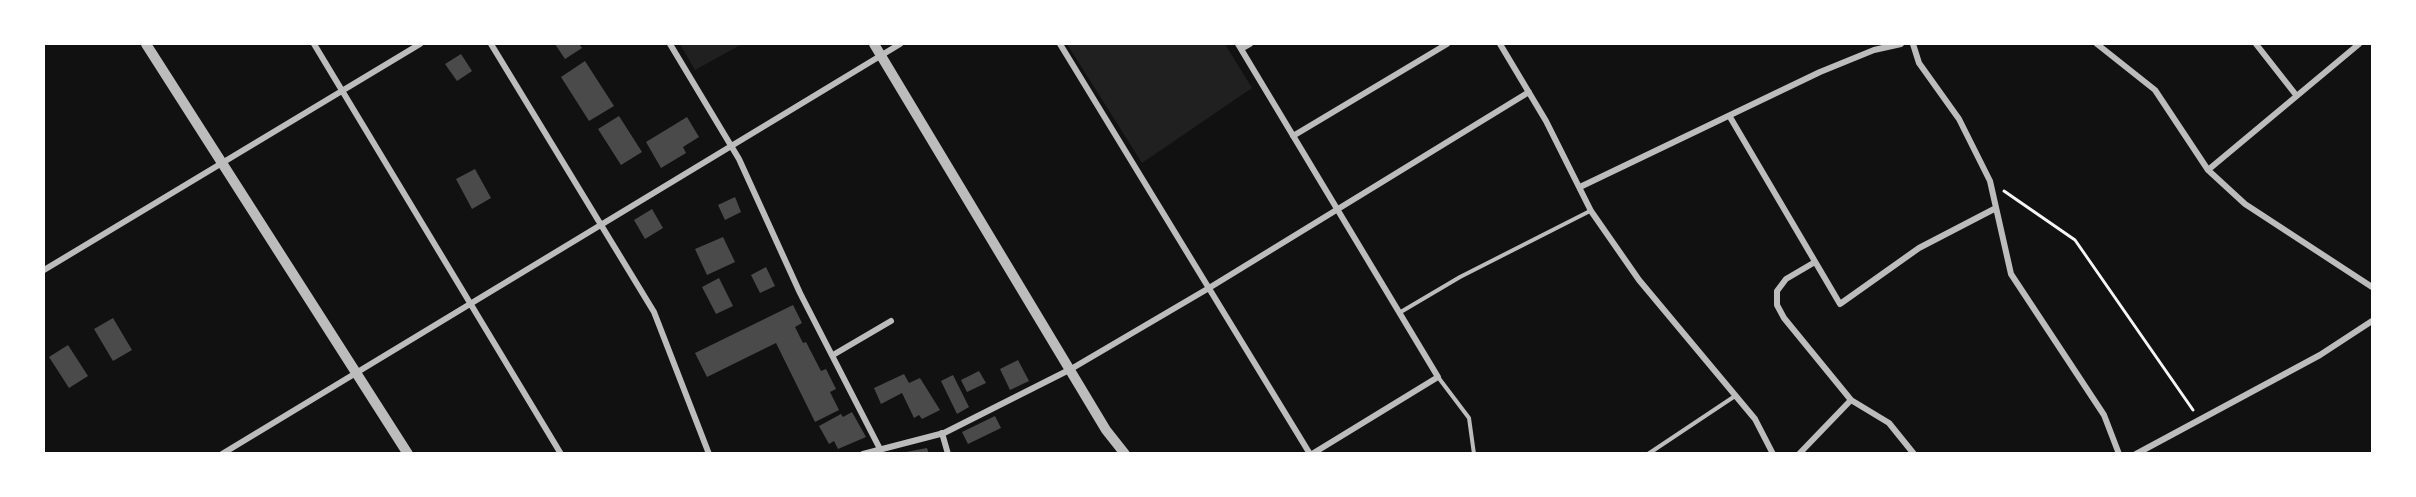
<!DOCTYPE html>
<style>
body{margin:0}
#map{position:relative;width:2416px;height:497px;overflow:hidden;background:#111;font-family:Rubik,sans-serif}
canvas{display:block}
.frame{position:absolute;inset:0;border:45px solid #fff;pointer-events:none}
</style>
<div id="map">
<canvas width="2416" height="497"></canvas>
<div class="frame"></div>
</div>
<script>
const ctx = document.querySelector('canvas').getContext('2d');
ctx.lineJoin = 'round';
function paint(path, color) { ctx.fillStyle = color; ctx.fill(path, 'evenodd'); }
const toPath = rows => new Path2D(rows.map(r => 'M' + r).join(''));
function stroke(path, color, width, dash) { ctx.strokeStyle = color; ctx.lineWidth = width; ctx.lineCap = dash ? 'butt' : 'round'; ctx.setLineDash(dash || []); ctx.stroke(path); }
paint(toPath([
 [680,44,742,44,695,70],
 [1067,44,1225,44,1252,88,1142,163]
]), '#202020');
paint(toPath([
 [555,44,579,44,582,48,565,59],
 [461,54,472,71,457,81,445,64],
 [585,61,614,106,589,121,561,77],
 [619,116,642,152,621,165,598,129],
 [687,117,699,137,683,147,686,153,661,168,646,142],
 [475,169,491,198,472,209,456,179],
 [735,197,741,212,725,220,718,205],
 [652,209,663,228,645,239,634,220],
 [723,237,735,262,707,275,695,249],
 [766,267,775,286,760,293,751,275],
 [719,278,733,306,716,314,702,287],
 [793,305,802,323,795,327,803,343,806,342,821,371,826,369,836,389,830,392,839,410,815,422,776,343,707,377,695,353],
 [113,318,132,350,113,361,94,329],
 [68,345,88,376,69,388,49,357],
 [1018,360,1029,381,1010,390,1000,369],
 [979,371,986,383,967,392,961,380],
 [904,374,909,383,920,378,940,410,922,419,919,415,914,418,902,393,881,404,874,388],
 [953,375,969,407,957,414,941,381],
 [852,412,866,437,838,449,834,441,829,444,819,426,841,414,843,417],
 [995,416,1001,428,968,444,962,432],
 [927,448,929,454,906,454,906,452]
]), '#4a4a4a');
stroke(toPath([
 [2004,191,2075,240,2193,410]
]), '#f5f5f5', 3);
stroke(toPath([
 [1399,313,1460,277,1590,211],
 [1438,377,1469,418,1474,454],
 [1648,454,1735,396]
]), '#bcbcbc', 4);
stroke(toPath([
 [314,44,561,454],
 [491,44,654,312,709,454],
 [670,44,739,159,800,293,880,449],
 [1060,44,1310,454],
 [1238,44,1438,377,1312,454],
 [1500,44,1546,121,1591,211,1639,280,1755,419,1773,454],
 [1913,44,1919,63,1959,119,1990,181,2011,274,2104,415,2119,454],
 [2097,44,2155,90,2208,170,2245,204,2372,287],
 [2256,44,2296,95],
 [1241,49,1250,44],
 [1730,117,1840,304,1919,248,1996,208],
 [1293,136,1447,44],
 [2208,170,2359,44],
 [1580,187,1820,72,1874,50,1901,44],
 [1815,262,1786,279,1777,291,1777,305,1784,318,1851,400,1889,423,1914,454],
 [44,270,420,44],
 [833,355,891,321],
 [942,433,948,454],
 [222,454,900,44],
 [863,454,944,433,1071,369,1209,288,1529,92],
 [1799,454,1851,400],
 [2136,454,2320,355,2372,321]
]), '#bcbcbc', 6);
stroke(toPath([
 [146,44,408,454],
 [874,44,1106,430,1125,454]
]), '#bcbcbc', 10);
</script>
